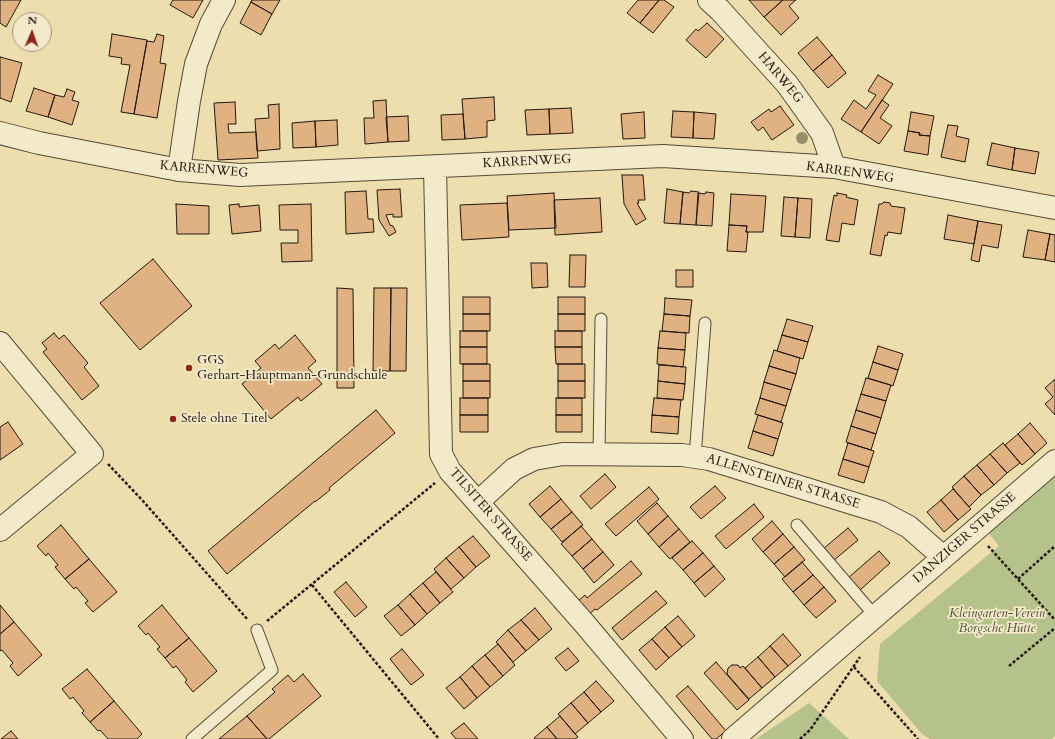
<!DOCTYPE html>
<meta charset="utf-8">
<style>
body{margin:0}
#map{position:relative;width:1055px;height:739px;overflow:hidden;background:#ecdead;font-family:Cardo,serif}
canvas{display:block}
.north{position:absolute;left:12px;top:12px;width:40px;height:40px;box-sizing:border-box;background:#f3eaca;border:1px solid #a09680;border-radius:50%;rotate:2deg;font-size:11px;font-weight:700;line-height:16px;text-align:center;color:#241711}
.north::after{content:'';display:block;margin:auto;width:14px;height:18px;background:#8f2418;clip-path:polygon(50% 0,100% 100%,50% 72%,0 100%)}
</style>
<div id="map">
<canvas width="1055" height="739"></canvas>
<div class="north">N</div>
</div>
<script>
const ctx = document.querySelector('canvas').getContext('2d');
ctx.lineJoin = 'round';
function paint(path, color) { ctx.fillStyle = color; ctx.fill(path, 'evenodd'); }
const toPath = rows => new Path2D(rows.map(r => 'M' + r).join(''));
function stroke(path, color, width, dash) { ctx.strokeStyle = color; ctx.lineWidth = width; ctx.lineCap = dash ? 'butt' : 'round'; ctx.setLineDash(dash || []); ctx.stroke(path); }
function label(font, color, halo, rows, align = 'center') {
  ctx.font = font + ' Cardo,serif'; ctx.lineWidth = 3.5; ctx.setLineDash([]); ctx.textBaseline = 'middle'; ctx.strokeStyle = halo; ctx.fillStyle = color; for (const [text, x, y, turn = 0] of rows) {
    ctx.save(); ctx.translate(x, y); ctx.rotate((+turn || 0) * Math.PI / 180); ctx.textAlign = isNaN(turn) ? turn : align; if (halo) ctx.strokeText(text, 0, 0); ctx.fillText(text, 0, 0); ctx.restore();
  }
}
paint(toPath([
 [1055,471,1055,736,1052,739,930,739,922,734,877,681,880,644,999,546,985,529],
 [809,703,849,739,756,739]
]), '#b5c28c');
const building = toPath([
 [0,0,21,0,6,27,0,23,0,0],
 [173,0,203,0,193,18,170,5,173,0],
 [252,0,280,0,272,14,251,2,252,0],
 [638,0,659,0,640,23,627,13,638,0],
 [659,0,664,0,674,7,653,33,640,23,659,0],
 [749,0,783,0,764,17,749,0],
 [783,0,796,0,789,6,799,18,781,35,764,17,783,0],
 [251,2,272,14,261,35,240,23,251,2],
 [707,23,724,39,706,58,686,40,696,29,698,31,707,23],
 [112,34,147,40,134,114,121,112,130,65,121,64,122,58,109,56,112,34],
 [157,34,164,36,160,63,166,64,157,118,134,114,147,41,154,42,157,34],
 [817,37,832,55,813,71,798,53,817,37],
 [832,55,846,73,828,88,813,71,832,55],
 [0,57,22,63,11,102,0,98,0,57],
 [878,75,893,84,861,132,841,119,854,100,866,109,876,95,868,91,878,75],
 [34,88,55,95,48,117,26,111,34,88],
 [67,89,75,92,72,100,79,102,72,125,48,117,55,95,64,97,67,89],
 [494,97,495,120,487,121,487,137,465,139,462,99,494,97],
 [386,100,388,142,365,144,364,118,374,118,373,101,386,100],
 [882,100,889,105,880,118,892,126,879,144,861,132,882,100],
 [235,102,236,124,228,124,229,133,256,132,258,158,218,160,214,103,235,102],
 [279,104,280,149,257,151,255,119,269,118,268,105,279,104],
 [780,106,794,125,772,140,763,127,758,131,751,122,769,109,771,112,780,106],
 [571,108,573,133,550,134,549,109,571,108],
 [549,109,550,134,527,135,525,110,549,109],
 [673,111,694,112,693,138,671,137,673,111],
 [644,112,645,138,623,139,621,114,644,112],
 [694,112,716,114,714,139,693,138,694,112],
 [911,112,934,116,930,136,919,135,920,133,908,131,911,112],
 [463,114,465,139,442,140,441,115,463,114],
 [408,116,409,141,388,142,386,117,408,116],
 [337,120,338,145,316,147,315,121,337,120],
 [315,121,316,147,293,148,292,123,315,121],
 [948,125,958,126,956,136,969,139,965,162,941,157,948,125],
 [908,131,920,133,919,135,930,136,928,155,904,151,908,131],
 [992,143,1015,148,1012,170,987,165,992,143],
 [1015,148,1039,152,1035,174,1012,170,1015,148],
 [622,175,643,175,645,200,638,200,639,203,637,203,646,219,636,225,624,204,622,175],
 [400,189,402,217,393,217,393,214,386,215,390,225,393,226,396,232,389,236,379,220,377,190,400,189],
 [667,189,683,192,680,224,664,223,667,189],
 [366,191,368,219,373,219,374,232,346,234,345,192,366,191],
 [691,191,699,192,696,225,680,224,683,192,689,193,691,191],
 [706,192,714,193,712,226,696,225,698,193,705,194,706,192],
 [554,193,556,228,509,230,507,196,554,193],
 [837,193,847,195,846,197,858,200,854,225,842,223,839,242,826,240,834,195,837,196,837,193],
 [731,194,766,196,763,232,746,232,747,226,729,225,731,194],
 [784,197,798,198,795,237,781,236,784,197],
 [600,198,602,232,555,235,554,200,600,198],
 [798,198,812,199,810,238,795,237,798,198],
 [884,202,890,203,891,206,905,208,901,234,888,232,887,236,885,235,881,256,870,254,879,204,882,204,884,202],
 [507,203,509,237,462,240,460,205,507,203],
 [176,204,209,206,209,234,177,234,176,204],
 [239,204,239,207,259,205,261,231,232,234,229,205,239,204],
 [311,204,312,261,282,262,281,243,298,243,298,230,280,230,279,205,311,204],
 [948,215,978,221,974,244,944,239,948,215],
 [978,221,1002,225,998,248,982,245,979,262,971,260,978,221],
 [729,225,747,226,746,232,748,232,746,252,727,251,729,225],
 [1028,230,1050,234,1045,260,1023,257,1028,230],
 [1050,234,1055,235,1055,262,1045,260,1050,234],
 [570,255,586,255,585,287,569,287,570,255],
 [153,259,192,306,140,350,100,303,153,259],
 [531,263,547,263,548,287,532,288,531,263],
 [676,270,693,270,693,287,676,287,676,270],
 [337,288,353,289,354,388,337,388,337,288],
 [374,288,391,288,390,371,373,371,374,288],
 [391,288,407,288,406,371,390,371,391,288],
 [463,297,490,297,490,314,463,314,463,297],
 [558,297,585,297,585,314,558,314,558,297],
 [665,298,692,300,690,316,664,314,665,298],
 [463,314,490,314,490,331,463,331,463,314],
 [558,314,585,314,585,331,558,331,558,314],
 [664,314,690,316,689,333,662,331,664,314],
 [787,319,813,326,808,342,782,335,787,319],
 [460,331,487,331,487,347,460,347,460,331],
 [555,331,582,331,582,347,555,347,555,331],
 [660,331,686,333,685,350,658,348,660,331],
 [54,333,59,339,64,335,88,363,84,367,99,386,82,400,43,352,47,349,42,343,54,333],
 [295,335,316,361,308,368,322,384,301,401,298,397,271,419,242,384,261,368,255,361,275,344,279,349,295,335],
 [782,335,808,342,803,359,777,351,782,335],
 [878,346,903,354,898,370,873,362,878,346],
 [460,347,487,347,487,364,460,364,460,347],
 [555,347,582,347,582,364,556,364,555,347],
 [658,348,685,350,683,367,657,364,658,348],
 [774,350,800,358,796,374,769,366,774,350],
 [873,362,898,370,893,386,868,378,873,362],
 [463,364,490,364,490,381,463,381,463,364],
 [558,364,585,364,585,381,558,381,558,364],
 [659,365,686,367,685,384,658,381,659,365],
 [769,366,796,374,791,390,764,382,769,366],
 [866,378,891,385,886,401,861,394,866,378],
 [1054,380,1055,380,1055,415,1045,404,1053,397,1045,388,1054,380],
 [463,381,490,381,490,398,463,398,463,381],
 [558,381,585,381,585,398,558,398,558,381],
 [658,381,685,384,683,400,657,398,658,381],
 [764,382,791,390,786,406,760,398,764,382],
 [861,394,886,401,881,418,856,410,861,394],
 [460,398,488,398,488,415,460,415,460,398],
 [556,398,582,398,582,415,556,415,556,398],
 [654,398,681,400,679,417,652,415,654,398],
 [760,398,786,406,781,422,755,414,760,398],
 [376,410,395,433,329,488,330,490,315,502,315,501,227,574,208,551,376,410],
 [856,410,881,418,876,434,851,426,856,410],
 [460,415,488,415,488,432,460,432,460,415],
 [556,415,582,415,582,432,556,432,556,415],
 [652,415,679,417,678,434,651,432,652,415],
 [758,415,783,423,778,439,753,431,758,415],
 [8,422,23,444,0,460,0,427,8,422],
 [1030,423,1047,443,1035,454,1018,434,1030,423],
 [851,426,876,434,871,450,846,442,851,426],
 [753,431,778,439,773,456,748,448,753,431],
 [1018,434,1035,454,1022,465,1005,445,1018,434],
 [848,443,874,451,869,467,843,459,848,443],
 [1003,443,1020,463,1007,473,990,454,1003,443],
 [990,454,1007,473,994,485,977,465,990,454],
 [843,459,869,467,864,483,838,475,843,459],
 [977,465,994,485,981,495,964,476,977,465],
 [605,474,616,487,591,509,580,496,605,474],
 [964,476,981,495,969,507,952,487,964,476],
 [550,486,561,499,540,517,529,504,550,486],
 [715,486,726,498,701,519,690,507,715,486],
 [649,487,659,499,616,536,605,524,649,487],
 [953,489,971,509,958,520,941,500,953,489],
 [561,499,572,512,551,529,540,517,561,499],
 [941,500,958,520,944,532,927,512,941,500],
 [657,503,668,516,648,534,637,521,657,503],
 [754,504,764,517,726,549,715,536,754,504],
 [572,512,583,525,562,542,551,529,572,512],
 [668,516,679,529,659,547,648,534,668,516],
 [772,521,783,534,763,552,752,539,772,521],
 [61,525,89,559,65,579,55,567,58,565,48,553,46,556,37,546,61,525],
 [581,526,592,539,572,556,561,544,581,526],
 [848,528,858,540,833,561,823,549,848,528],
 [679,529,690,542,670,559,659,547,679,529],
 [783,534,794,547,774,564,763,552,783,534],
 [473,536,490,556,476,567,459,547,473,536],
 [592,539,603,552,583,569,572,556,592,539],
 [692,541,703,553,683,570,672,558,692,541],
 [459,547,476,567,464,578,446,558,459,547],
 [794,547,805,560,785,577,774,564,794,547],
 [879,551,890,563,859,591,848,578,879,551],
 [603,552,614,565,594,583,583,569,603,552],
 [703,553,714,566,694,583,683,570,703,553],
 [446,558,464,578,451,589,434,569,446,558],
 [89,559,117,592,93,612,85,603,88,601,76,587,74,589,65,579,89,559],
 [631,561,642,574,597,610,595,609,588,615,578,601,585,595,587,598,631,561],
 [802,562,813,575,793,592,782,579,802,562],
 [714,566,725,579,705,597,694,583,714,566],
 [436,572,453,592,440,603,423,583,436,572],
 [813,575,824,587,804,605,793,592,813,575],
 [346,582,367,607,355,617,334,592,346,582],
 [423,583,440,603,427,614,410,594,423,583],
 [824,587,836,601,816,618,804,605,824,587],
 [656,591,667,603,622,640,612,628,656,591],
 [410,594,427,614,415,625,398,605,410,594],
 [0,605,14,622,0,634,0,605],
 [162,605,189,638,165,658,157,649,160,647,148,633,146,635,138,626,162,605],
 [398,605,415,625,401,636,384,616,398,605],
 [535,608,552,629,539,640,521,620,535,608],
 [678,616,695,636,682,647,665,627,678,616],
 [521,620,539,640,526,651,508,630,521,620],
 [14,622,42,655,18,676,10,666,13,663,2,650,0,651,0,634,14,622],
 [665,627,682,647,669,658,652,639,665,627],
 [508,630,526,651,513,662,496,642,508,630],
 [783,634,801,655,788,666,770,646,783,634],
 [189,638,217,671,193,692,185,682,187,680,176,666,173,668,165,658,189,638],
 [652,639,669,658,656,670,639,650,652,639],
 [498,644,515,665,503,676,485,655,498,644],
 [770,646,788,666,775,677,758,657,770,646],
 [568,648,579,661,566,671,555,658,568,648],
 [402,649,424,675,411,685,390,659,402,649],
 [485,655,503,676,490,687,472,666,485,655],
 [758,657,775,677,762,688,745,668,758,657],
 [716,662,749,700,737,710,704,673,716,662],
 [732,665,738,665,740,668,743,666,762,688,749,699,727,674,728,668,732,665],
 [472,666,490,687,477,698,460,677,472,666],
 [87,669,114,701,90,722,82,713,84,711,73,697,70,699,62,689,87,669],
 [303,674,321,696,269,739,267,739,247,716,275,692,272,689,288,675,294,682,303,674],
 [460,677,477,698,464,709,446,688,460,677],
 [596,681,614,701,601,712,584,692,596,681],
 [688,686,726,731,716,739,712,739,676,696,688,686],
 [584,692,601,712,588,723,571,703,584,692],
 [114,701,142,734,137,739,108,739,100,730,98,731,90,722,114,701],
 [571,703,588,723,575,734,558,714,571,703],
 [247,716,267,739,219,739,247,716],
 [560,716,578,737,575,739,557,739,547,727,560,716],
 [464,723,478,739,456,739,451,733,464,723],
 [547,727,557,739,535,739,534,738,547,727],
 [11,731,18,739,1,739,11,731]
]);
paint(building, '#e0b282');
stroke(building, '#241711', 1);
const lane = toPath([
 [599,454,601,319],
 [695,457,705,323],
 [797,525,875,616],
 [192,739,272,670,257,630]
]);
const street = toPath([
 [709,0,720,10,787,84,822,133,834,167],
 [0,133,39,143,179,170,240,175,663,156,834,167,1055,208],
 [435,167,441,454,450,471,584,623,682,739],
 [179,170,189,101,196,64,211,24,224,0],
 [0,343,92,454,0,530],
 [478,502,514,469,534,459,563,454,682,455,709,459,881,512,909,527,943,557],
 [733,739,1055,461]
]);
stroke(lane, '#564938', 13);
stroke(street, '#564938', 24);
stroke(toPath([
 [108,464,143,501,248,620],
 [988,546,1055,620],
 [1018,579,1055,546],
 [312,585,439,739],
 [267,621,435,483],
 [1009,666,1055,628],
 [854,667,918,739],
 [800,739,810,730,860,657]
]), '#241711', 2.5, [3, 2]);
stroke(lane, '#f3eaca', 11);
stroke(street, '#f3eaca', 22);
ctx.fillStyle = '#968d6c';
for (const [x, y] of [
 [802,138]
]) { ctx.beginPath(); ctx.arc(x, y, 6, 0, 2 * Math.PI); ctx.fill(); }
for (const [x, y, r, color] of [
 [189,368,4,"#8f2418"],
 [173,419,4,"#8f2418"]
]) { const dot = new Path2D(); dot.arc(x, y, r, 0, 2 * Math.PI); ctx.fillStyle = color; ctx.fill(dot); stroke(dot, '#f3eaca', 1.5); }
label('13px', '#241711', '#f3eaca', [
 ["HARWEG",780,78,50],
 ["KARRENWEG",527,162,-3],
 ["KARRENWEG",204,170,5],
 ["KARRENWEG",850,173,8],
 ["ALLENSTEINER STRASSE",783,482,17],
 ["TILSITER STRASSE",490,515,49],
 ["DANZIGER STRASSE",965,538,-41]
]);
label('13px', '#241711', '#f3eaca', [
 ["GGS",197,361],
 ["Gerhart-Hauptmann-Grundschule",197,376],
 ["Stele ohne Titel",181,419]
], 'left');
label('italic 13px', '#504a36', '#f3eaca', [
 ["Kleingarten-Verein",997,614],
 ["Borgsche Hütte",997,629]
]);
</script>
